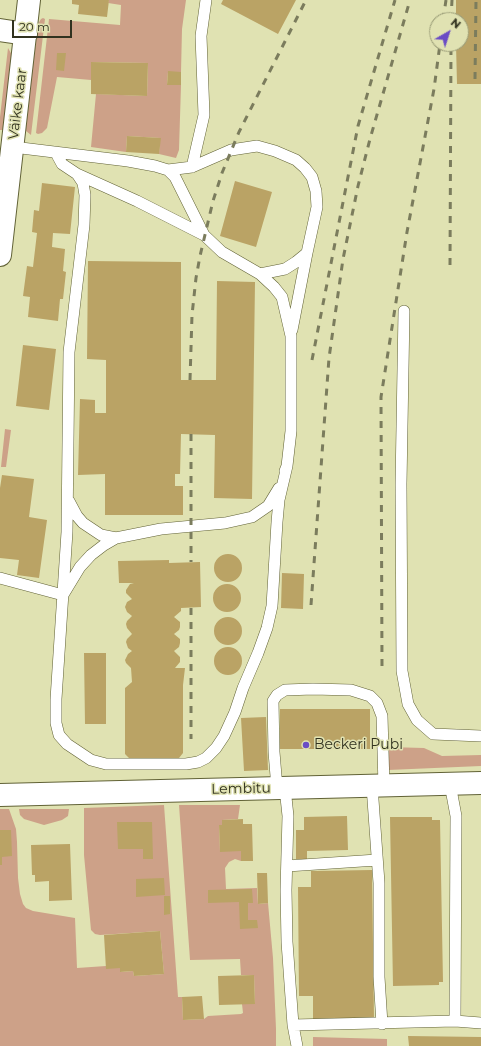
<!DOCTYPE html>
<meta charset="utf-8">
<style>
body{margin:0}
#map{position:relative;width:481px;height:1046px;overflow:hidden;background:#e0e2b2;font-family:Montserrat,sans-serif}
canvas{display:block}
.north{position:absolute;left:429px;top:12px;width:40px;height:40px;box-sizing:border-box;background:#e0e2b2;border:1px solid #9a9c77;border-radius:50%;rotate:39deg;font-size:11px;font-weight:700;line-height:16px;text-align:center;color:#31321f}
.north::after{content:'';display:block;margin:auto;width:14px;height:18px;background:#6a4cc5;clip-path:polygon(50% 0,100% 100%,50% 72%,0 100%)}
.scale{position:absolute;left:12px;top:20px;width:60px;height:18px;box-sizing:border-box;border:2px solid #31321f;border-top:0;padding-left:5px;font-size:12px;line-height:14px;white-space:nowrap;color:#31321f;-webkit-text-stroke:3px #e0e2b2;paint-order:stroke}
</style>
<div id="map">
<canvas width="481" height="1046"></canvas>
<div class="north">N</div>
<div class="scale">20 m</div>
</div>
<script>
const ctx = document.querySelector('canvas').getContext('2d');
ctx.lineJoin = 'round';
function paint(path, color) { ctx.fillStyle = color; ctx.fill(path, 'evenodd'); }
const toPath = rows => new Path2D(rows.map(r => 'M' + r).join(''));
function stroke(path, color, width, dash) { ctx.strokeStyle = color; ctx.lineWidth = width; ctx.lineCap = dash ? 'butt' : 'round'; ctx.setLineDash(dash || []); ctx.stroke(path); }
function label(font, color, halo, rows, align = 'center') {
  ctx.font = font + ' Montserrat,sans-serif'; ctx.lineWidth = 3; ctx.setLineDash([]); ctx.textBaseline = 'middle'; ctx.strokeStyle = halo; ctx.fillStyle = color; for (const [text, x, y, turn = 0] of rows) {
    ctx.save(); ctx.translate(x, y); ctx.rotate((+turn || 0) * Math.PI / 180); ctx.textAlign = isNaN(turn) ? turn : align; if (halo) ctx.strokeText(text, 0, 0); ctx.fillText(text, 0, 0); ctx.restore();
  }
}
paint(toPath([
 [109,0,186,0,182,29,181,72,168,72,167,84,181,85,179,150,176,158,159,154,160,138,127,136,126,152,91,147,96,94,147,96,148,63,92,62,91,80,57,77,47,128,42,133,38,134,36,133,49,19,120,25,121,5,108,3],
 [43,18,45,19,31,135,26,131,26,121,38,24,41,19],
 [8,48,12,55,5,130,0,130,0,117],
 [5,429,11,430,6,467,1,467],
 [388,747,424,748,442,756,481,755,481,766,388,770],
 [164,805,178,997,182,997,183,1020,204,1019,208,1016,241,1014,243,1013,242,1004,255,1004,254,975,241,975,240,959,190,960,179,805,240,805,238,819,222,820,222,825,219,825,220,851,241,851,241,861,235,859,229,862,225,868,226,889,257,888,258,904,268,903,273,958,276,1029,276,1046,0,1046,0,809,9,809,16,829,17,842,18,878,20,894,23,904,26,908,33,911,75,918,77,968,106,966,120,968,121,972,133,971,134,976,164,974,160,931,100,935,95,934,91,930,84,855,84,808],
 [19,809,69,809,68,816,62,820,44,825,24,819,20,815],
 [313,1037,387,1039,387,1046,313,1046]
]), '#cda188');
paint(toPath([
 [72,0,109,0,107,17,78,14,79,5,72,4],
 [223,0,296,0,278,34,221,4],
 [456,0,481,0,481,84,457,84,456,44,461,44,461,20,456,20],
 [57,53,66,53,64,71,56,70],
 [91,62,148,63,147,96,91,94],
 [168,71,181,72,181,85,167,85],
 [127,136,161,138,159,154,126,152],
 [235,181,272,192,256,247,220,236],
 [42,183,75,187,70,234,53,233,52,247,65,249,63,271,66,272,63,299,60,299,58,321,28,317,30,297,23,296,27,266,33,267,37,233,32,232,34,210,39,211],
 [88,261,181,262,181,380,216,380,217,281,255,282,252,499,214,498,215,435,181,434,180,474,175,474,175,486,183,486,183,515,105,515,105,474,78,475,80,399,95,400,95,413,106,413,106,360,87,359],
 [23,345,56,349,49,410,16,406],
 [2,475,34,479,29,517,47,520,39,578,17,575,19,560,0,558,0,488],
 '214 568a14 14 0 1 1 28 0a14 14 0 1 1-28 0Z',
 [169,560,169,563,200,562,201,607,181,608,181,611,174,617,180,622,180,627,179,630,174,634,180,639,180,643,179,647,174,651,180,657,180,662,175,668,185,668,183,685,183,753,179,758,130,759,125,754,125,688,132,682,131,668,126,663,125,660,128,654,132,651,128,648,126,642,127,639,132,634,127,628,126,624,127,621,132,616,127,612,125,607,127,602,132,599,126,593,126,590,130,584,134,583,119,583,118,561],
 [282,573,304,574,303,609,281,608],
 '213 598a14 14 0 1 1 28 0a14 14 0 1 1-28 0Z',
 '214 631a14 14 0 1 1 28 0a14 14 0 1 1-28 0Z',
 '214 661a14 14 0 1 1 28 0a14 14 0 1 1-28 0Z',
 [84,653,106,653,106,724,85,724],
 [280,709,370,709,370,749,280,749],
 [266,717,268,770,244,771,241,718],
 [347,816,348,850,307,851,307,859,296,859,296,830,304,830,304,817],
 [390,817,432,817,432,820,440,820,443,982,439,982,439,985,393,986],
 [243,819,243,824,252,824,253,861,241,861,241,851,220,852,219,825,222,825,222,820],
 [117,822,152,822,153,859,143,859,143,849,118,849],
 [0,830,11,830,12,856,2,857,2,865,0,865],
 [70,844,72,900,49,901,49,881,35,882,35,875,32,875,31,845],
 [372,870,374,1019,313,1019,313,996,299,996,298,887,311,887,311,871],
 [257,873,267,873,268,903,258,904],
 [164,878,165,895,136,897,136,879],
 [252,889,253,903,248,903,248,920,257,920,258,928,240,929,239,902,208,903,208,890],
 [164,896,170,896,170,914,164,915],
 [160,931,164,974,134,976,133,971,120,972,120,968,106,969,104,935],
 [254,975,255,1004,219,1005,218,976],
 [202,996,204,1019,183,1020,182,997],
 [408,1036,481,1037,481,1046,409,1046]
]), '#baa365');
const lane = toPath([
 [13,147,128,161,155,166,168,170,175,177,204,235,222,252,260,274,274,287,282,297,291,336,291,431,287,466,285,471],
 [56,153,62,164,77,174,83,183,85,195,84,225,69,352,67,532,56,699,56,723,59,735,67,744,91,760,106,764,186,764,198,762,206,758,216,748,224,736,235,712,243,688,258,653,267,628,272,606,277,522,279,500,287,466],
 [192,167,204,115,201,36,206,0],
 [168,170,192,167,231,150,257,146,275,151,296,160,305,168,312,177,316,191,317,207,307,253,296,262,285,269,260,274],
 [77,174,137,201,204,235],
 [404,311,401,484,402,671,408,704,417,720,433,734,481,736],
 [292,330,307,253],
 [69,501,77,516,83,523,101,535,116,538],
 [0,578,63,595,80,567,91,555,104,545,116,538,161,529,225,523,252,517,268,506,279,488],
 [450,784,456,816,455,1021],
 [372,786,379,883,379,977,382,1024],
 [277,788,274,752,273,701,277,695,285,690,313,689,351,690,370,696,377,703,382,716,384,786],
 [285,788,288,816,286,890,287,942,293,1025,297,1046],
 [287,866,377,860],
 [293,1025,455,1021,481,1023]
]);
const street = toPath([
 [0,30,26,34],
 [0,255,29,0],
 [0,795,481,783]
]);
stroke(lane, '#616236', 12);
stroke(street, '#616236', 24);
stroke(lane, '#fff', 11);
stroke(street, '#fff', 22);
stroke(toPath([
 [443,20,446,0],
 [451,20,452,0],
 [475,79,476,0],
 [450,265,451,44],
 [312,360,358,126,395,0],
 [190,380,192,315,196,278,200,256,213,201,222,173,239,132,306,0],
 [191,434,191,562],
 [311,605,329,358,343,259,358,186,370,139,410,0],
 [191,608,191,739],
 [382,666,381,397,407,232,434,89,440,44]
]), '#7b7c5d', 3, [7, 7]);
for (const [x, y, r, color] of [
 [306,745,4,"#6a4cc5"]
]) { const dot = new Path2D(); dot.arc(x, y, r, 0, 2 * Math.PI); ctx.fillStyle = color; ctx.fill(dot); stroke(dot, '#e0e2b2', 1.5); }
label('14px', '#31321f', '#e0e2b2', [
 ["Väike kaar",18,104,-83],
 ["Lembitu",241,789,-1]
]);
label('14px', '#31321f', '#e0e2b2', [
 ["Beckeri Pubi",314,745]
], 'left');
</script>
